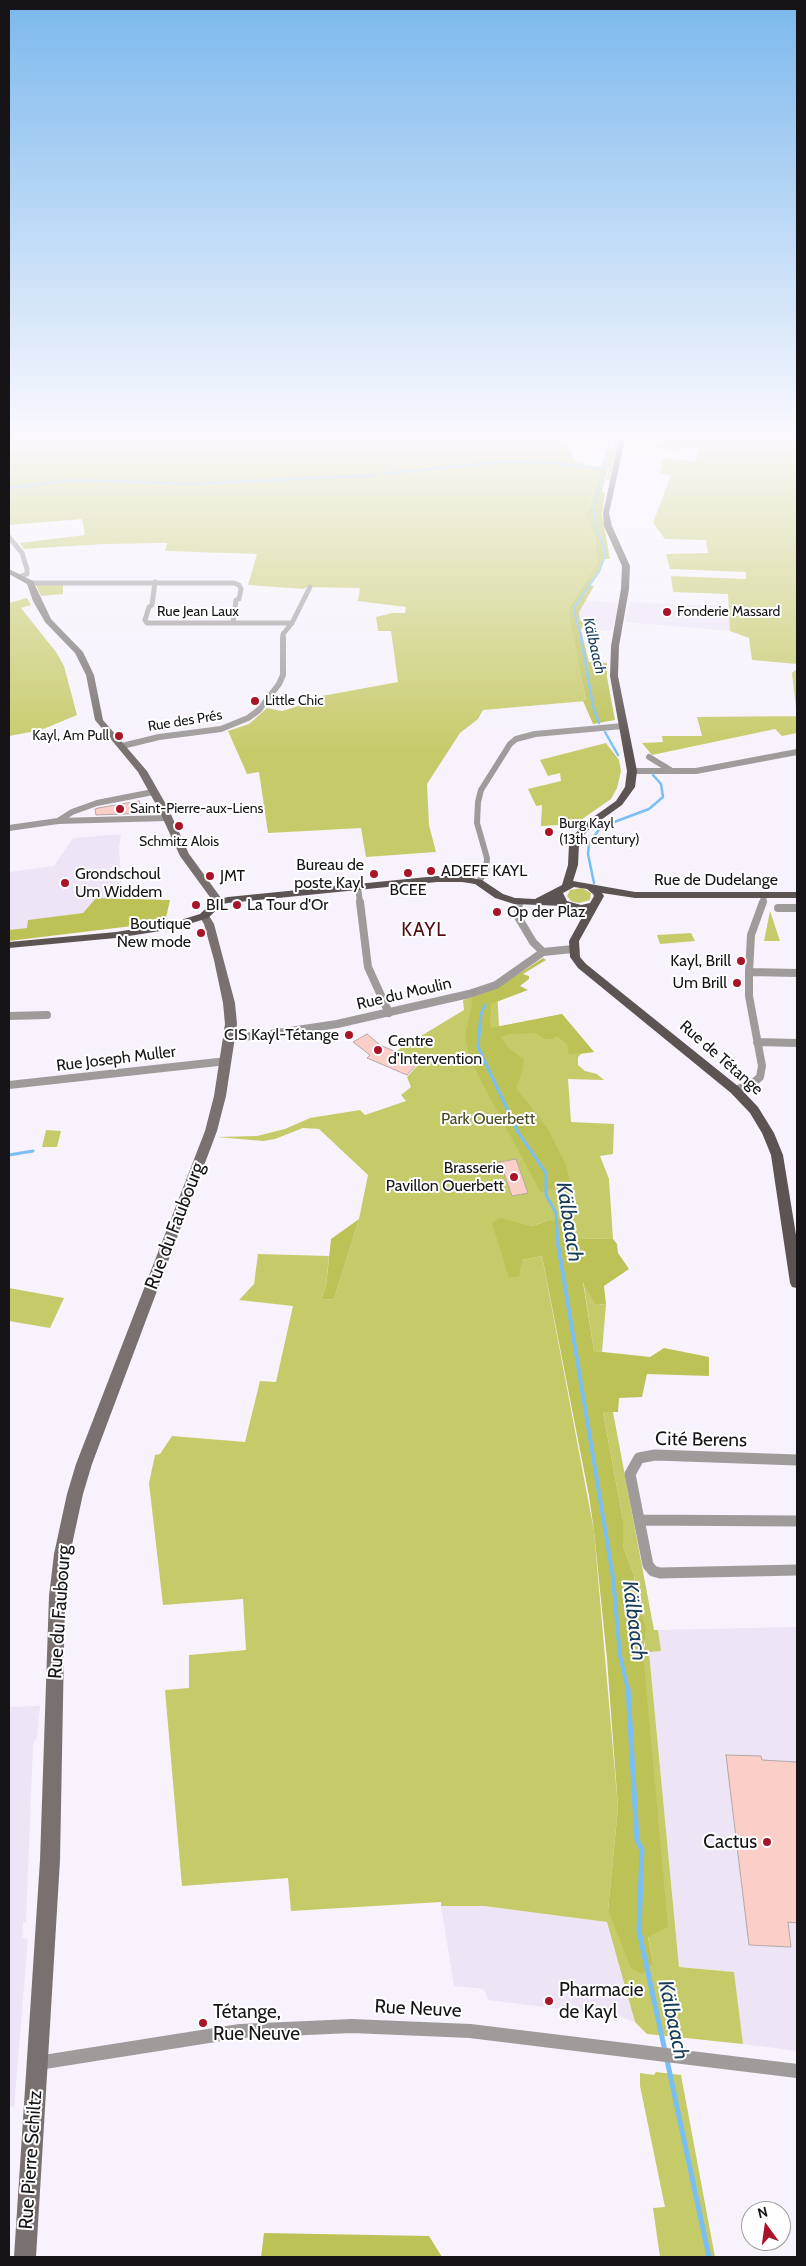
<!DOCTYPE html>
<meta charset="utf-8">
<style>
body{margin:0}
#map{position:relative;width:806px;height:2266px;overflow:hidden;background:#f7f2fc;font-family:Cabin,sans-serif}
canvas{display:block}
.frame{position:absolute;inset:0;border:10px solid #161417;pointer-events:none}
.north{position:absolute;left:741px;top:2201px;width:50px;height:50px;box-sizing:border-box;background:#fff;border:1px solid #a2a1a2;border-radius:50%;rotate:346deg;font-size:14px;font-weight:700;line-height:20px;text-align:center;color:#161417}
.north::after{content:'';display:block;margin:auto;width:18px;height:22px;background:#aa1428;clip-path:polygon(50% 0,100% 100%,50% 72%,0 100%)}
</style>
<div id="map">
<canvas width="806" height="2266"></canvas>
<div class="frame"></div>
<div class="north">N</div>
</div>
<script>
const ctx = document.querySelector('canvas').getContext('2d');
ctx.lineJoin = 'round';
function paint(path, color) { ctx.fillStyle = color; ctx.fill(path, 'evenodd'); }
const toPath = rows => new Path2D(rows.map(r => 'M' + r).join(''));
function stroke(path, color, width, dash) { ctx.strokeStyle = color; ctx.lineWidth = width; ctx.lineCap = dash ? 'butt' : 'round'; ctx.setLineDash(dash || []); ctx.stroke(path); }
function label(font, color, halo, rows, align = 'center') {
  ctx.font = font + ' Cabin,sans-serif'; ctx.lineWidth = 4; ctx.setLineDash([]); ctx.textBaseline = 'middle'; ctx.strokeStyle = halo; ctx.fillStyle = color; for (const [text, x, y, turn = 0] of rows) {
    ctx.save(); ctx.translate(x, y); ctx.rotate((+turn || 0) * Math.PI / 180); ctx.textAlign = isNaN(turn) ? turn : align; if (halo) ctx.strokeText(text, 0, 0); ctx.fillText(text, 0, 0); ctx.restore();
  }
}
paint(toPath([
 [584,600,619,603,612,631,581,630,584,621,580,621,579,612],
 [629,602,729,606,730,631,625,622],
 [121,834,119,847,122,893,120,899,96,898,83,913,28,921,27,928,9,930,9,872,54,866,73,838],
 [797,1627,797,2051,743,2044,734,1972,679,1967,649,1651,661,1651,658,1630],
 [40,1706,37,1737,33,1745,26,1922,23,1923,22,1938,28,1939,14,2107,9,2106,9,1707],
 [441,1906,484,1906,608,1922,635,2022,618,2016,488,2000,484,1989,454,1986]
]), '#ede5f5');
paint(toPath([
 [9,435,561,435,577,463,600,467,608,450,614,449,616,435,620,435,610,480,606,480,610,464,600,470,586,518,596,539,595,551,598,561,570,606,570,615,586,701,483,710,478,719,460,733,427,784,429,825,436,852,366,857,361,828,268,833,259,772,247,774,228,731,249,724,267,708,282,711,324,698,322,696,398,682,391,631,378,631,376,617,392,613,405,613,406,607,358,601,360,588,306,587,304,589,248,585,257,554,165,551,167,543,104,544,24,549,20,543,85,535,82,519,9,525],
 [662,435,797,435,797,664,752,660,749,638,730,631,728,594,673,592,671,576,746,579,746,572,670,569,666,554,708,553,706,540,665,539,653,523,671,475,660,473,663,458,696,461,699,449,683,447,681,450,656,448],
 [63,584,63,594,41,596,36,585],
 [27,598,31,605,21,608,56,652,64,666,77,715,41,730,9,736,9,603],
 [797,669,797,733,782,736,775,729,652,755,642,743,663,742,662,736,702,736,697,717,797,716,792,673],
 [606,743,619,760,621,771,617,788,611,799,575,824,541,826,542,805,536,806,528,789,561,781,560,773,548,776,540,760],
 [582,888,591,893,590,900,579,903,571,901,567,896,570,890],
 [770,911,780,941,764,941],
 [691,933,695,941,660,944,657,935],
 [497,988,499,1027,562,1014,594,1052,581,1054,578,1057,578,1065,585,1071,597,1074,604,1080,568,1079,571,1122,614,1124,613,1154,600,1156,609,1179,613,1239,572,1238,546,1221,533,1226,500,1219,522,1260,542,1256,594,1531,618,1807,608,1910,653,1963,648,1936,643,1652,645,1645,634,1575,623,1546,623,1520,603,1412,613,1412,654,1630,658,1630,661,1651,649,1652,679,1967,734,1972,743,2044,647,2034,635,2022,607,1922,484,1906,441,1906,441,1902,291,1911,288,1878,182,1886,165,1690,189,1688,189,1655,246,1650,243,1599,163,1605,149,1483,155,1455,160,1454,172,1436,245,1442,260,1381,276,1382,293,1306,239,1300,254,1284,258,1254,329,1256,326,1286,321,1300,334,1299,359,1219,368,1175,319,1129,303,1128,275,1139,263,1141,217,1137,257,1136,285,1129,310,1118,360,1110,365,1115,406,1101,401,1095,411,1087,407,1077,421,1062,396,1051,464,1010,463,1000],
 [46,1130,61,1131,57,1147,42,1147],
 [583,1280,595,1305,606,1304,602,1352,594,1351],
 [9,1288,64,1298,50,1328,9,1321],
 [656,2072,681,2075,715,2257,660,2257,653,2208,665,2207,640,2086,640,2073,654,2075]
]), '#c6cb69');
paint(toPath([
 [607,464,610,464,611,467,608,467,602,492,605,493,602,514,610,559,604,559,599,572,589,585,594,586,579,612,580,621,585,621,581,630,589,662,607,663,607,677,615,720,593,724,583,701,586,700,569,615,570,606,598,561,595,551,596,539,586,518,586,512,589,509,600,470,603,470],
 [96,898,170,900,165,922,9,941,9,930,27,928,28,920,83,913],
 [543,958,546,960,523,974,529,976,529,979,520,986,528,990,491,1004,490,1028,562,1014,594,1052,569,1054,567,1044,557,1036,553,1039,545,1039,535,1033,511,1034,501,1037,508,1048,524,1059,523,1069,516,1088,548,1129,566,1165,570,1182,541,1193,479,1077,469,1055,465,1036,472,1005,471,998,497,988],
 [500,1218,533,1226,546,1221,566,1220,572,1238,613,1239,617,1244,618,1253,629,1269,604,1286,606,1304,595,1305,583,1282,594,1351,650,1357,664,1348,709,1357,709,1376,647,1374,642,1397,619,1398,618,1412,603,1412,623,1520,623,1546,634,1575,636,1590,646,1630,643,1652,668,1927,648,1937,653,1963,642,1974,631,1968,608,1910,618,1807,607,1659,594,1531,589,1496,542,1256,522,1260,519,1276,509,1278,492,1223],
 [359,1219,334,1299,321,1300,326,1286,331,1239],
 [264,2233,429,2236,442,2257,261,2257]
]), '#bdc257');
stroke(toPath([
 [382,474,507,461,556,463,603,469],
 [9,488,73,480,191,484,377,475],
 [582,639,575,615,575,606,599,572,604,559,605,550,596,527,594,510,611,435]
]), '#79bff4', 2);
stroke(toPath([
 [581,638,593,706,599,723],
 [605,732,618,755],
 [594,883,588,854,589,843,601,827,649,809,663,797,661,784,653,775]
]), '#79bff4', 2.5);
stroke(toPath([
 [485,1005,481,1014,478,1047,518,1132,546,1173,546,1195,556,1213,558,1245],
 [9,1155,33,1151]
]), '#79bff4', 3);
stroke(toPath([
 [558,1244,613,1577,620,1655,628,1690]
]), '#79bff4', 4);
stroke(toPath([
 [628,1688,637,1840,642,1850,639,1931,665,2051],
 [667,2060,709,2257]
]), '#79bff4', 5);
const building = toPath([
 [139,801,140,804,146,805,148,813,96,815,95,809,98,808,139,801],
 [367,1034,380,1045,419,1062,407,1075,367,1058,370,1055,353,1042,367,1034],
 [516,1159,528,1193,512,1196,500,1162,516,1159],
 [726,1755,761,1756,762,1760,797,1762,797,1923,788,1922,791,1947,749,1945,726,1755]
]);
paint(building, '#fbcec7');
stroke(building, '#b4a8a6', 1);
stroke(toPath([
 [9,537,22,553,27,569,27,574,21,576],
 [155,582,152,605,149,607,145,620,147,623,292,623],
 [30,583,234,583,239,585,241,589,239,599,236,600,233,623],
 [283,639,283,634,292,623,310,587]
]), '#a09b9b', 5);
stroke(toPath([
 [122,746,159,737,221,729,248,718,259,710,279,684,283,675,283,638],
 [649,757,672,771],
 [632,771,696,771,797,752],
 [58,821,72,812,97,803,153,792],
 [9,828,58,821,167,818],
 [478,882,486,872,487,858,477,823,478,802,481,790,510,744,516,739,535,734,623,726],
 [358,886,360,903],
 [763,903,764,895]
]), '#a09b9b', 6);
stroke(toPath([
 [360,902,368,967,389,1013],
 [519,902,518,917,533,942,543,952],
 [778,908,797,908],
 [749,972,797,973],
 [9,1016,47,1015],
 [231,1037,257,1036,337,1024,469,994,496,985,543,952,573,949],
 [757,1042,797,1043],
 [9,1085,227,1061],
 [735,1090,752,1084,760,1077,762,1066,749,996,749,972,751,935,763,902]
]), '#a09b9b', 8);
stroke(toPath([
 [797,1460,655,1455,639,1458,630,1474,648,1565,653,1571,660,1573,797,1570],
 [639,1520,797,1521]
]), '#a09b9b', 11);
stroke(toPath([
 [38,2063,240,2031,352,2026,470,2031,797,2071]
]), '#a09b9b', 14);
paint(toPath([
 [9,569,33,581,51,619,83,652,94,675,103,720,147,771,168,808,189,854,224,902,223,904,215,904,180,856,158,808,138,772,95,720,86,675,75,653,45,622,33,601,27,584,9,574,9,569],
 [204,913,208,914,214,924,235,1003,237,1024,226,1096,217,1131,92,1464,83,1494,70,1554,65,1596,60,1860,36,2257,14,2257,40,1860,49,1596,54,1554,67,1494,76,1464,205,1131,214,1096,225,1024,223,1003,214,960,204,924,199,916,204,913]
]), '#787170');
paint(toPath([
 [620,435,626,435,609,513,612,526,630,566,629,589,619,646,618,676,637,771,635,787,622,805,591,827,583,836,579,844,578,865,573,881,635,892,797,892,797,898,635,898,602,893,604,896,579,941,580,957,586,964,739,1087,758,1107,774,1133,783,1155,797,1241,797,1288,792,1287,790,1283,771,1155,762,1133,750,1113,731,1093,578,968,570,957,569,941,586,910,581,911,563,906,514,904,495,898,475,884,462,882,437,882,228,903,223,904,208,918,173,929,116,938,9,948,9,942,116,932,171,923,200,914,215,900,228,897,437,876,462,876,482,880,503,894,515,898,535,899,562,885,568,865,569,844,574,835,585,823,616,801,625,787,627,771,610,676,611,646,621,589,622,566,604,526,603,513,620,435],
 [574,887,587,889,593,894,594,896,590,903,581,905,567,901,563,893,574,887]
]), '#5c5353');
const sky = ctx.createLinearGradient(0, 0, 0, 752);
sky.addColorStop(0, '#7bb8ed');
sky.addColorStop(0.58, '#fbf9fe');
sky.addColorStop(1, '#fbf9fe00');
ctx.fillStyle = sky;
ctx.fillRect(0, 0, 806, 752);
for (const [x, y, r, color] of [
 [667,612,5,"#aa1428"],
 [255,701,5,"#aa1428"],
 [119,736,5,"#aa1428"],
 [120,809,5,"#aa1428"],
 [179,826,5,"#aa1428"],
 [549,832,5,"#aa1428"],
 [431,871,5,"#aa1428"],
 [408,873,5,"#aa1428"],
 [374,874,5,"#aa1428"],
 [210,876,5,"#aa1428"],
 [65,883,5,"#aa1428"],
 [196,905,5,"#aa1428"],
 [237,905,5,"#aa1428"],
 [497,912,5,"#aa1428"],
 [201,933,5,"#aa1428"],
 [741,961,5,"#aa1428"],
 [737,983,5,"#aa1428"],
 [349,1035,5,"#aa1428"],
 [378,1050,5,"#aa1428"],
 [514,1177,5,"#aa1428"],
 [767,1842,5,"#aa1428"],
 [549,2001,5,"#aa1428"],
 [203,2023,5,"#aa1428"]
]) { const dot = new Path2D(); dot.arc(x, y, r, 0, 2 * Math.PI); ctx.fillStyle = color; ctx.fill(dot); stroke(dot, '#fff', 2); }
label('14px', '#161417', '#fff', [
 ["Rue Jean Laux",198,612],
 ["Rue des Prés",185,721,-9]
]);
label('14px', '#161417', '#fff', [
 ["Fonderie Massard",677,612],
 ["Little Chic",265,701],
 ["Kayl, Am Pull",109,736,"right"],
 ["Saint-Pierre-aux-Liens",130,809],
 ["Burg Kayl",559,824],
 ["(13th century)",559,840],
 ["Schmitz Alois",179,842,"center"]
], 'left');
label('italic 15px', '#163c57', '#fff', [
 ["Kälbaach",594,646,77]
]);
label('16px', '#161417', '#fff', [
 ["Bureau de",364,865,"right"],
 ["poste Kayl",364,883,"right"],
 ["ADEFE KAYL",441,871],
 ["Grondschoul",75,874],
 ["Um Widdem",75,892],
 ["JMT",220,876],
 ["BCEE",408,890,"center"],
 ["BIL",206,905],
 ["La Tour d'Or",247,905],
 ["Op der Plaz",507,912],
 ["Boutique",191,924,"right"],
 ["New mode",191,942,"right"],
 ["Kayl, Brill",731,961,"right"],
 ["Um Brill",727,983,"right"],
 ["CIS Kayl-Tétange",339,1035,"right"],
 ["Centre",388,1041],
 ["d'Intervention",388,1059],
 ["Brasserie",504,1168,"right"],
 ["Pavillon Ouerbett",504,1186,"right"]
], 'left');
label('16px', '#161417', '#fff', [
 ["Rue de Dudelange",716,880],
 ["Rue du Moulin",404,994,-13],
 ["Rue de Tétange",721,1058,41],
 ["Rue Joseph Muller",116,1059,-7]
]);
label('16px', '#484a1e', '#fff', [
 ["Park Ouerbett",488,1119]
]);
ctx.letterSpacing = '1px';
label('19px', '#530e13', '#fff', [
 ["KAYL",424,930]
]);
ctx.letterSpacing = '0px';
label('19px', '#161417', '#fff', [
 ["Rue du Faubourg",175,1226,-69],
 ["Cité Berens",701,1440,1],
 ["Rue du Faubourg",60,1612,-86],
 ["Rue Neuve",418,2009,3],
 ["Rue Pierre Schiltz",31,2160,-86]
]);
label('19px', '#161417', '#fff', [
 ["Cactus",757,1842,"right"],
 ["Pharmacie",559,1990],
 ["de Kayl",559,2012],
 ["Tétange,",213,2012],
 ["Rue Neuve",213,2034]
], 'left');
label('italic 21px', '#163c57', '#fff', [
 ["Kälbaach",569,1222,81],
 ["Kälbaach",634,1621,83],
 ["Kälbaach",673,2020,78]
]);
</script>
